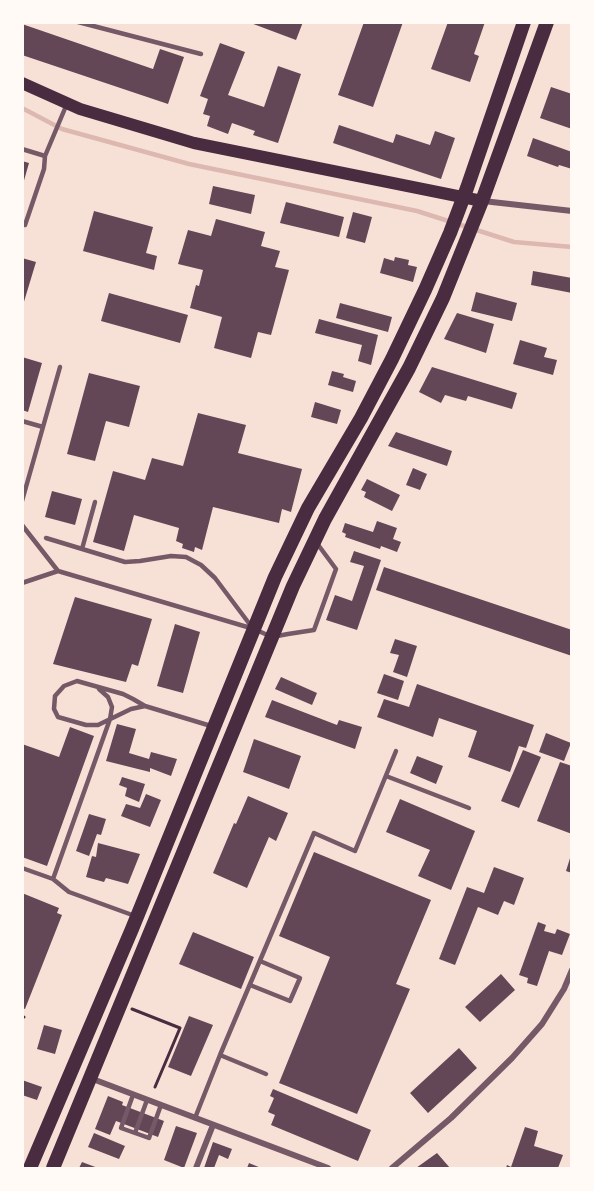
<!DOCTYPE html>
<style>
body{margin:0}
#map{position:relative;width:594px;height:1191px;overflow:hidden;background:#f7e1d7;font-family:Lato,sans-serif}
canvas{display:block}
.frame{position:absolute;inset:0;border:24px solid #fffaf5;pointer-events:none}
</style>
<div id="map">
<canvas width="594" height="1191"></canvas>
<div class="frame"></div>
</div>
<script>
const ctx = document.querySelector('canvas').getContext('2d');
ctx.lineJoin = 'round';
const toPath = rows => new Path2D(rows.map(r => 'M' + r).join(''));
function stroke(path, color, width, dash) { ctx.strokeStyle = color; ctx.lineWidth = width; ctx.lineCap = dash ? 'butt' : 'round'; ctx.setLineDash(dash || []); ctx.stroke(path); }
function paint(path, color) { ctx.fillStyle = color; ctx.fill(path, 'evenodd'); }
stroke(toPath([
 [22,108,62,129,189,164,417,211,514,242,572,247]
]), '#dcb8b0', 4.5);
paint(toPath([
 [248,22,303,22,296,40],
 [364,22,403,22,373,107,338,95],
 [448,22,485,22,474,54,479,56,470,82,431,69],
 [22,24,153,69,160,49,184,57,168,104,22,55],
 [220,43,245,52,228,95,264,107,278,66,301,74,278,143,253,135,255,131,232,123,228,134,207,126,210,116,203,114,208,99,200,96],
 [551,87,572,94,572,129,540,118],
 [339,125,393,143,396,134,430,145,435,131,455,138,441,179,333,143],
 [533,138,572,152,572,169,559,165,558,167,527,156],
 [22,161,29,163,23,184,22,184],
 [213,186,255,195,251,214,209,204],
 [286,202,344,217,339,237,280,223],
 [94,211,153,227,146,253,157,256,154,270,83,251],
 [353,212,372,217,365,243,346,238],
 [216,219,265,232,261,246,280,251,275,267,289,270,271,335,258,332,251,358,214,348,222,317,190,308,196,285,199,286,203,270,178,264,188,230,211,236],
 [395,257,409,260,408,265,417,267,413,282,380,273,384,258,394,261],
 [22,258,36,262,23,305,22,305],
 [533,271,572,278,572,293,531,285],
 [476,292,517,303,512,321,471,311],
 [109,293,188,315,180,343,101,321],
 [340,303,392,317,388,332,336,318],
 [457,313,494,324,486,353,444,339],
 [319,319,378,335,371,365,358,361,362,345,315,333],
 [520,340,547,348,544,357,557,360,553,375,513,364],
 [22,357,42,363,28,412,22,410],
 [432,367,517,393,512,409,468,396,466,401,445,395,441,403,419,392],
 [332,371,344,374,343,377,356,381,353,392,328,385],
 [89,373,140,386,129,427,106,421,95,461,67,454],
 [315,402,341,410,337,424,311,417],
 [198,413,246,425,238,453,302,469,291,512,282,509,279,523,213,507,202,550,195,547,194,552,182,548,183,544,176,541,179,528,134,515,124,551,93,542,113,471,145,480,152,458,183,466],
 [396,432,452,451,447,466,388,446],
 [413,468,427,474,420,490,406,485],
 [367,479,400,495,392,511,364,497,366,492,361,490],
 [52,491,82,499,75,525,45,517],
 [377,521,397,528,393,539,401,542,397,552,381,546,380,549,345,537,346,534,342,532,345,523,373,532],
 [354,551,381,560,357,630,326,620,335,595,352,601,364,566,350,562],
 [384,567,572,630,572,656,376,590],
 [75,597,152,619,138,666,132,664,126,682,53,664],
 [175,624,200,632,183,693,157,686],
 [395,639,417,646,407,677,393,672,399,655,390,653],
 [384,674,404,681,398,700,377,693],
 [281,677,317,693,312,705,275,689],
 [417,684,534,725,526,748,519,746,510,772,468,757,477,731,439,718,433,737,377,717,384,699,409,707],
 [272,700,337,725,339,720,362,727,355,749,265,717],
 [117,724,136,729,129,753,149,759,151,752,177,759,171,776,150,768,150,772,106,761],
 [70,727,94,736,47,866,22,857,22,744,59,757],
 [546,733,571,743,564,761,539,752],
 [254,739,301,756,289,789,243,772],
 [523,750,541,757,519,808,501,801],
 [417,756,443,766,436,784,410,773],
 [560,762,572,766,572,834,537,821],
 [122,777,145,784,139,802,125,796,127,788,119,785],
 [146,794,161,800,150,827,121,816,126,804,140,808],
 [248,796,288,813,276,841,269,837,247,888,213,873,234,823,236,824],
 [400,799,475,831,451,890,418,876,430,850,386,832],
 [89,814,106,819,101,835,97,834,89,856,76,851],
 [98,843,140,854,128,884,106,878,104,882,86,877,92,856,96,857],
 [314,852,431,900,396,984,410,989,357,1114,279,1083,330,957,279,936],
 [571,855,572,855,572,873,566,871],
 [494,867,524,878,514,905,504,901,498,915,478,907,455,965,439,959,467,887,484,893],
 [22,893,59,908,57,913,62,915,25,1009,22,1008],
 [538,922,546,925,544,931,555,934,557,929,570,934,562,955,549,951,537,986,527,983,528,978,519,975],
 [193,932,254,957,241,989,179,964],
 [501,974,515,990,480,1022,465,1007],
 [189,1016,213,1025,191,1076,168,1067],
 [44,1025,62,1030,55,1054,37,1049],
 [459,1048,477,1068,428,1113,410,1093],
 [22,1080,42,1087,37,1100,22,1095],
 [273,1089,371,1130,358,1161,271,1125,275,1115,268,1112,274,1098,270,1096],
 [108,1096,123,1102,122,1105,164,1121,158,1137,116,1121,110,1135,95,1129],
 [176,1126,197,1133,184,1168,164,1160],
 [525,1127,538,1131,534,1146,563,1155,558,1168,506,1168,507,1165,511,1167],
 [94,1133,125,1146,119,1159,88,1147],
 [213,1142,232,1149,228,1159,219,1155,214,1168,204,1168],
 [437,1153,450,1168,416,1168],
 [82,1162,98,1168,79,1168],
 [249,1163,261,1168,247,1168]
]), '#644757');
stroke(toPath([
 [132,1009,180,1028,155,1087],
 [22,1017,24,1017]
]), '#4a2c40', 3);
stroke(toPath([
 [78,22,201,54],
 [22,149,45,156],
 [25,225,44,169,45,156,66,106],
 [22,421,43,427],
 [22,501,60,367],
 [22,525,58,571],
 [46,538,125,562,140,561,171,556,186,557,201,565,215,578,251,626],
 [82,549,95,502],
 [22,583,58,571,254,629,272,637,288,634,314,630,336,569,316,542],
 [145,706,131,709,98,725,86,725,58,717,54,709,55,696,64,686,77,681,123,694,133,699,145,706,211,726],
 [386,776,469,808],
 [22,868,53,879,110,719,112,707,108,697,99,689],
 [53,879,69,892,135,916],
 [250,985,290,1001,300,978,260,961],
 [220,1055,266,1074],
 [133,1095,121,1128,135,1133],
 [147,1100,135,1133,149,1138,161,1105],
 [195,1118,220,1055,314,833,355,851,396,751]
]), '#755966', 4.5);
stroke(toPath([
 [483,201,572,211],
 [90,1078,328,1168],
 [196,1168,213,1125],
 [392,1168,451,1118,512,1058,542,1024,564,989,572,970]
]), '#755966', 6);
stroke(toPath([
 [22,83,80,109,194,143,482,201]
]), '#4a2c40', 12);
stroke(toPath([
 [30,1168,132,929,275,577,308,508,361,418,392,359,425,290,450,233,467,188,524,22],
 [53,1168,293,586,325,519,409,368,443,298,482,201,547,22]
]), '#4a2c40', 14);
</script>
